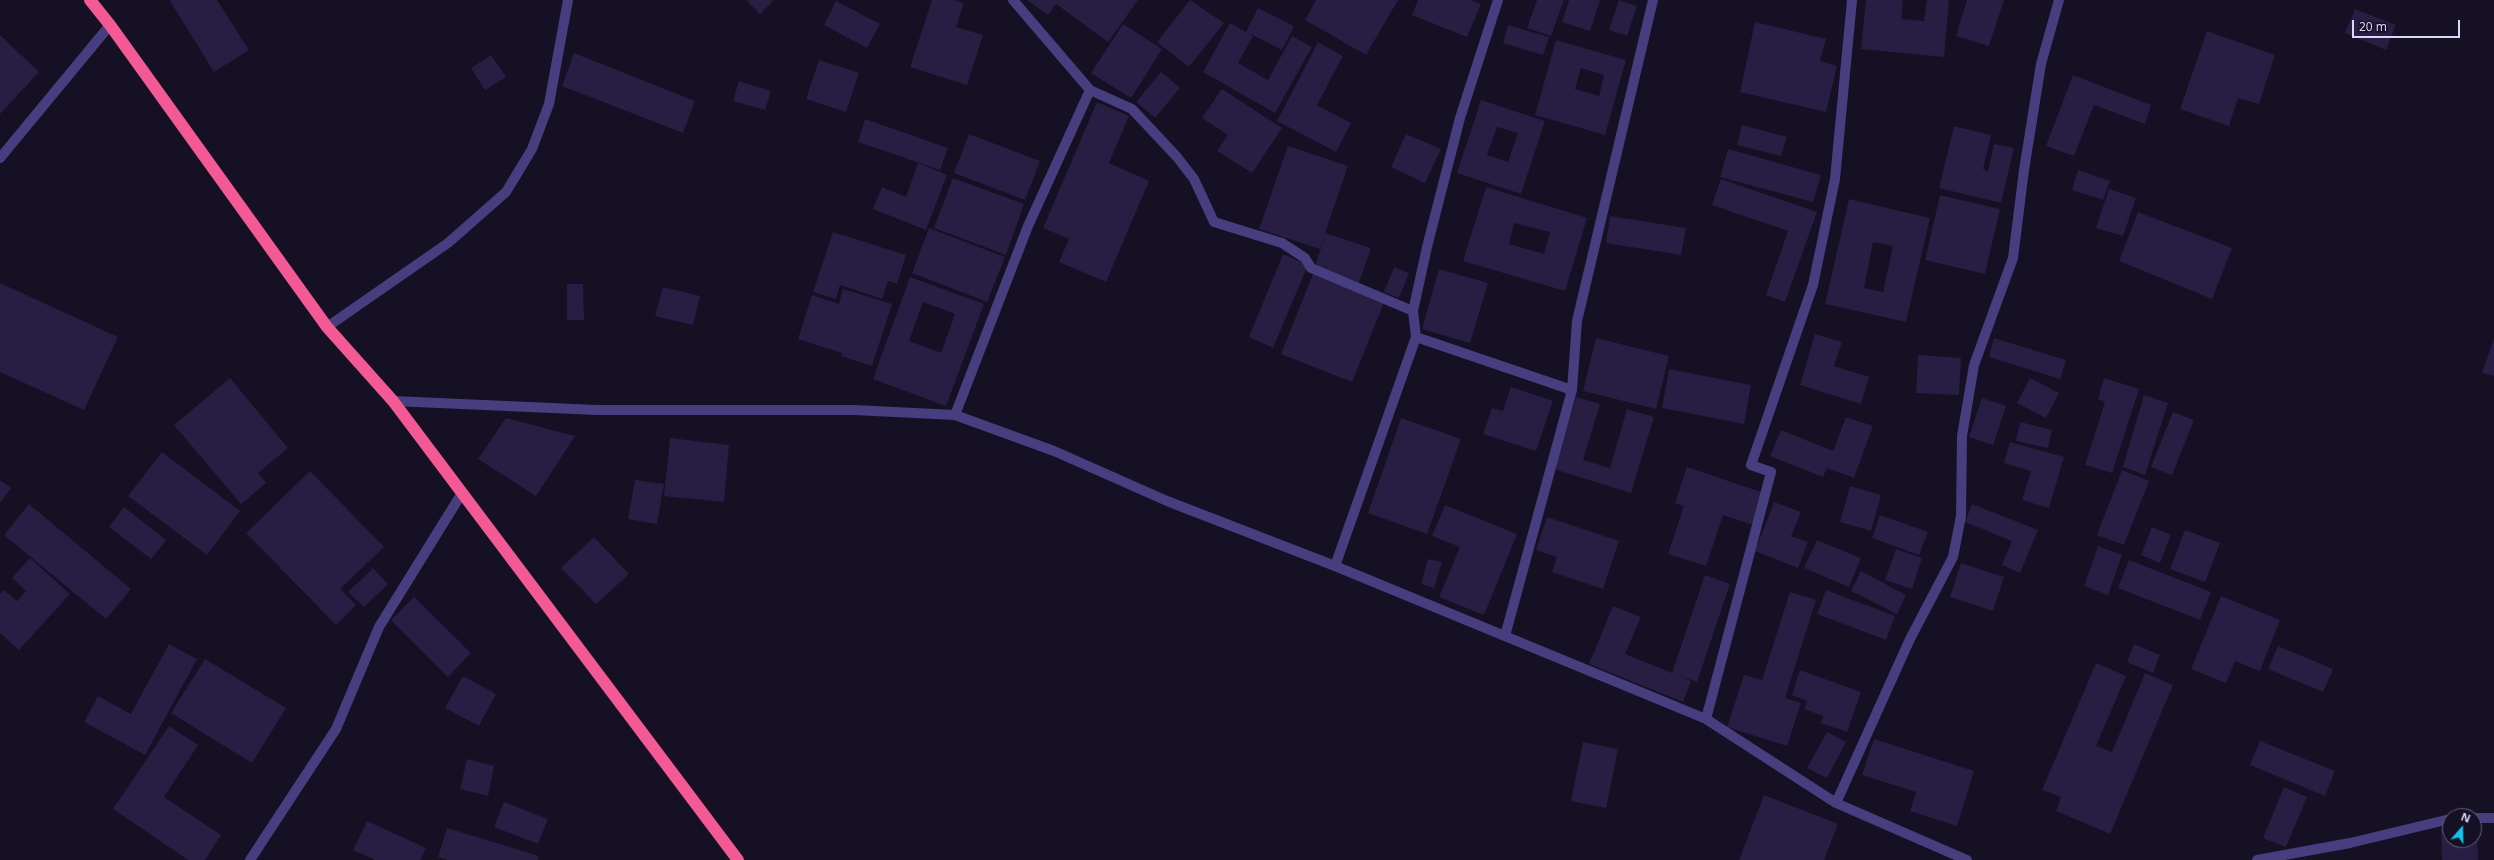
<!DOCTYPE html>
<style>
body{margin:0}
#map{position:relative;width:2494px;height:860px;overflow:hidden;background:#151023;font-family:"Noto Sans",sans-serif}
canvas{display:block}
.north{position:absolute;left:2442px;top:808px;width:40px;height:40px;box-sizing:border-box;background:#151023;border:1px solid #655f7a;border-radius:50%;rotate:20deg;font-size:11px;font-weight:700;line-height:16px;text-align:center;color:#dcd5fc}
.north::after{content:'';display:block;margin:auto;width:14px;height:18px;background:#12c2eb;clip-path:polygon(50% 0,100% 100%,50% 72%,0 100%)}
.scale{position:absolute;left:2352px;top:20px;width:108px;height:18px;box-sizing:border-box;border:2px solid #dcd5fc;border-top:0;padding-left:5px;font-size:12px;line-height:14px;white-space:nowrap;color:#dcd5fc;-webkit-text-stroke:3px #151023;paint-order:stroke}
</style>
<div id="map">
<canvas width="2494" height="860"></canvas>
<div class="north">N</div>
<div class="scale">20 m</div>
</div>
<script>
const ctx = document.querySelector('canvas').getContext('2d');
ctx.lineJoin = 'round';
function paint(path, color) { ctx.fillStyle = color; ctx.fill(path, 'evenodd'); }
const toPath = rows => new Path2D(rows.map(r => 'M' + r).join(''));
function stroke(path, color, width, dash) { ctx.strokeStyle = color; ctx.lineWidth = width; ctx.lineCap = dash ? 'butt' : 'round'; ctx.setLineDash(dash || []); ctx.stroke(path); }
paint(toPath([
 [172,0,217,0,249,50,214,72,170,1],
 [746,0,774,0,760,14],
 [932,0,954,0,964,3,956,27,983,35,967,85,910,67],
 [1027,0,1138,0,1108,42,1056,4,1048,15],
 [1190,0,1224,23,1189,67,1157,42],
 [1316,0,1398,0,1366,55,1305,20],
 [1418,0,1470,0,1481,4,1467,37,1412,15],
 [1537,0,1564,0,1551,36,1527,28],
 [1569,0,1600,0,1590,31,1562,22],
 [1619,0,1637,6,1627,36,1609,30],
 [1866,0,1903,0,1901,19,1924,21,1927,0,1949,0,1944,57,1861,49],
 [1967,0,2004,0,1989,46,1956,36],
 [836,1,880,24,867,48,824,25],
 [1258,8,1294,26,1282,50,1249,33,1253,36,1238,63,1268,80,1292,36,1312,47,1275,113,1203,72,1230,23,1246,32],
 [2355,9,2396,25,2386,50,2345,33],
 [1755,22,1826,39,1820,61,1837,66,1826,112,1740,92],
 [1123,24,1162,49,1131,98,1091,73],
 [1508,25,1549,37,1543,55,1503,43],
 [2207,31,2275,55,2259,104,2238,98,2229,126,2180,109],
 [0,35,39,72,0,114],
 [1556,40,1626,60,1605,135,1535,115],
 [1581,68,1604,75,1599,96,1575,89],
 [1318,42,1343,56,1317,105,1351,123,1336,152,1277,121],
 [574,53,695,101,683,133,562,86],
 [491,55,506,77,485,90,471,68],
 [819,60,859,73,846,112,806,99],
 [1161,72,1180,88,1155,118,1136,102],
 [2073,75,2151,105,2145,124,2094,105,2074,156,2046,146],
 [739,81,771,91,765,110,733,101],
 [1222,89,1282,128,1252,173,1217,151,1228,135,1202,118],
 [1481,100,1545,121,1521,194,1457,173],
 [1497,127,1518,133,1508,162,1487,155],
 [1097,102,1129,116,1109,163,1149,181,1106,282,1059,262,1069,239,1043,228],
 [865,119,948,148,940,170,858,142],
 [1742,125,1787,137,1781,156,1737,145],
 [1954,126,1991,135,1983,169,1988,171,1994,144,2014,148,2001,203,1939,188],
 [969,134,1040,161,1025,200,954,173],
 [1406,134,1441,149,1425,183,1391,167],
 [1288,146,1348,166,1325,233,1371,248,1359,283,1314,269,1325,236,1320,249,1259,229],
 [1728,149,1821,175,1813,202,1720,177],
 [918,163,947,175,926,230,873,209,882,187,906,197],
 [2078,170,2110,181,2103,200,2072,190],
 [953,178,1024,204,1006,255,934,228],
 [1721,179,1817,212,1785,302,1766,295,1788,231,1712,205],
 [1486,187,1587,218,1565,291,1463,261],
 [1514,223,1550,232,1544,254,1509,244],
 [2109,189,2136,198,2123,236,2096,228],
 [1940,195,2000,209,1985,274,1925,260],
 [1849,199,1930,218,1906,322,1825,304],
 [1873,242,1893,246,1883,292,1864,288],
 [2138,212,2232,248,2212,299,2119,261],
 [1610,216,1686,228,1681,255,1606,243],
 [929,228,1005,257,987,302,912,273],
 [833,232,906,255,897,284,888,281,882,299,840,285,836,299,813,292],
 [1283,254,1308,265,1273,348,1249,337],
 [1394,267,1409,273,1399,298,1384,292],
 [1439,269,1488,283,1470,343,1422,329],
 [1313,274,1384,303,1352,382,1281,354],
 [910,277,984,304,946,406,873,379],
 [923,302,955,314,941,353,909,341],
 [0,283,118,337,84,410,0,372],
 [567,284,583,284,584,320,567,320],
 [663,287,700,296,693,325,655,316],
 [843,289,892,304,872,366,841,356,842,353,798,339,812,295,839,304],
 [1815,334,1842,342,1834,366,1869,377,1861,404,1800,385],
 [1596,338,1669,356,1656,409,1583,391],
 [1994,338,2066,360,2060,379,1989,357],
 [2494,338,2494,376,2482,373],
 [1918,355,1961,358,1959,395,1916,393],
 [1669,369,1751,385,1744,424,1662,408],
 [230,378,288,448,258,473,266,483,241,504,174,425],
 [2030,378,2059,393,2046,418,2017,403],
 [2104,378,2139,389,2112,473,2085,465,2105,402,2098,399],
 [1511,387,1553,401,1536,451,1483,434,1492,408,1503,411],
 [2144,395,2168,403,2145,475,2123,467],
 [1576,397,1600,404,1583,460,1610,468,1627,409,1654,417,1631,493,1554,469],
 [1982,398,2006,406,1993,445,1969,437],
 [2173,412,2194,420,2172,475,2151,467],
 [1846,417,1873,426,1854,478,1827,468,1830,461,1823,477,1770,456,1781,430,1833,451],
 [506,418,575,436,536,496,478,459],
 [1401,418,1461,439,1427,534,1368,513],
 [2020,422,2052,430,2048,448,2016,441],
 [670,438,729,445,724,502,664,496],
 [2010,442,2064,457,2049,508,2022,500,2031,471,2004,463],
 [162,452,240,511,207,555,128,496],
 [1687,467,1764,493,1753,525,1723,515,1706,566,1668,554,1684,506,1675,503],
 [2122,470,2149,481,2124,545,2097,535],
 [310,471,384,547,340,589,356,605,336,625,246,533],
 [0,480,11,488,0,503],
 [635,480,664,484,657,524,628,519],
 [1850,486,1881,495,1871,531,1840,522],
 [1774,502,1801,512,1791,536,1808,542,1798,568,1755,551],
 [29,504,131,589,106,619,4,535],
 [1972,504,2038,530,2020,573,2002,565,2012,541,1965,522],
 [1445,505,1517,534,1484,615,1439,597,1460,547,1432,536],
 [124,507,166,540,151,559,109,527],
 [1880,515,1928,532,1919,555,1872,538],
 [1547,517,1619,541,1603,589,1552,572,1557,557,1536,550],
 [2152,527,2171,535,2160,563,2141,555],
 [2185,530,2220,543,2205,582,2170,569],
 [594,537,629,574,596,604,561,568],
 [1817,540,1861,558,1849,587,1804,568],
 [2098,546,2122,555,2108,595,2084,586],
 [1896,549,1922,558,1912,589,1885,580],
 [30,558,70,594,19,650,0,633,0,594,4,590,17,601,26,591,12,578],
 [1428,559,1442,562,1434,588,1421,584],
 [2129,560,2211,592,2200,620,2118,588],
 [1961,563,2004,577,1993,611,1950,597],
 [373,568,388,584,364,607,348,592],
 [1861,571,1906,595,1897,614,1851,591],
 [1705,575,1730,584,1697,682,1680,676,1691,681,1683,702,1589,664,1613,606,1641,617,1625,654,1672,673],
 [1826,590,1895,616,1886,640,1817,614],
 [1790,592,1816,600,1785,698,1801,703,1787,746,1727,727,1744,675,1762,680],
 [2221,596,2280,620,2260,671,2235,661,2226,683,2191,669],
 [414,597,471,653,448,677,391,620],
 [169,644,197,659,145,755,84,722,98,696,131,714],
 [2134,644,2160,655,2153,673,2127,662],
 [2278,646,2333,669,2323,692,2268,669],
 [205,659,286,708,252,763,171,713],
 [2096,663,2126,676,2096,746,2112,752,2145,673,2173,685,2110,834,2056,811,2061,797,2042,790],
 [1800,670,1861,692,1847,732,1821,723,1823,716,1804,709,1807,701,1792,695],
 [463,676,496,694,479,726,445,708],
 [169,726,198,745,164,797,221,835,205,860,188,860,113,809],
 [1827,732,1846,742,1827,778,1807,768],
 [1874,739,1974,771,1957,826,1910,811,1916,792,1862,775],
 [2260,741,2335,771,2325,796,2250,765],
 [1583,742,1618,749,1606,808,1571,801],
 [467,759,494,766,488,796,460,789],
 [2284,787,2307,797,2286,847,2263,838],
 [1764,795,1838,824,1824,860,1739,860],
 [504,802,548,819,538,844,494,827],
 [367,821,426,848,420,860,375,860,353,850],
 [2474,827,2477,827,2478,860,2442,860,2441,828,2450,828,2450,840,2474,840],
 [447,828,539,856,538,860,449,860,438,857]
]), '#281d42');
stroke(toPath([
 [1013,0,1090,90,1132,109,1177,157,1194,179,1214,222,1282,243,1305,258,1311,268,1413,311],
 [0,158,110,25],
 [327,327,448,243,506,192,532,149,549,104,568,0],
 [1416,337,1572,390],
 [393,401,597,410,854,410,955,415,1054,451,1167,501,1335,566,1706,719,1836,803,1967,860],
 [955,415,1028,226,1090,90],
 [1335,566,1416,337,1413,311,1427,247,1460,118,1498,0],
 [1505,636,1572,390,1577,321,1653,0],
 [1706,719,1771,472,1751,465,1813,285,1835,179,1852,0],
 [1836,803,1910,639,1953,557,1961,516,1962,436,1974,365,2013,258,2024,170,2041,64,2059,0],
 [2474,818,2494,818],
 [250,860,336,729,379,627,462,493],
 [2257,860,2350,843,2450,819]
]), '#463e7e', 10);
stroke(toPath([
 [90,0,110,25,327,327,393,401,738,860]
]), '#f25995', 12);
</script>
